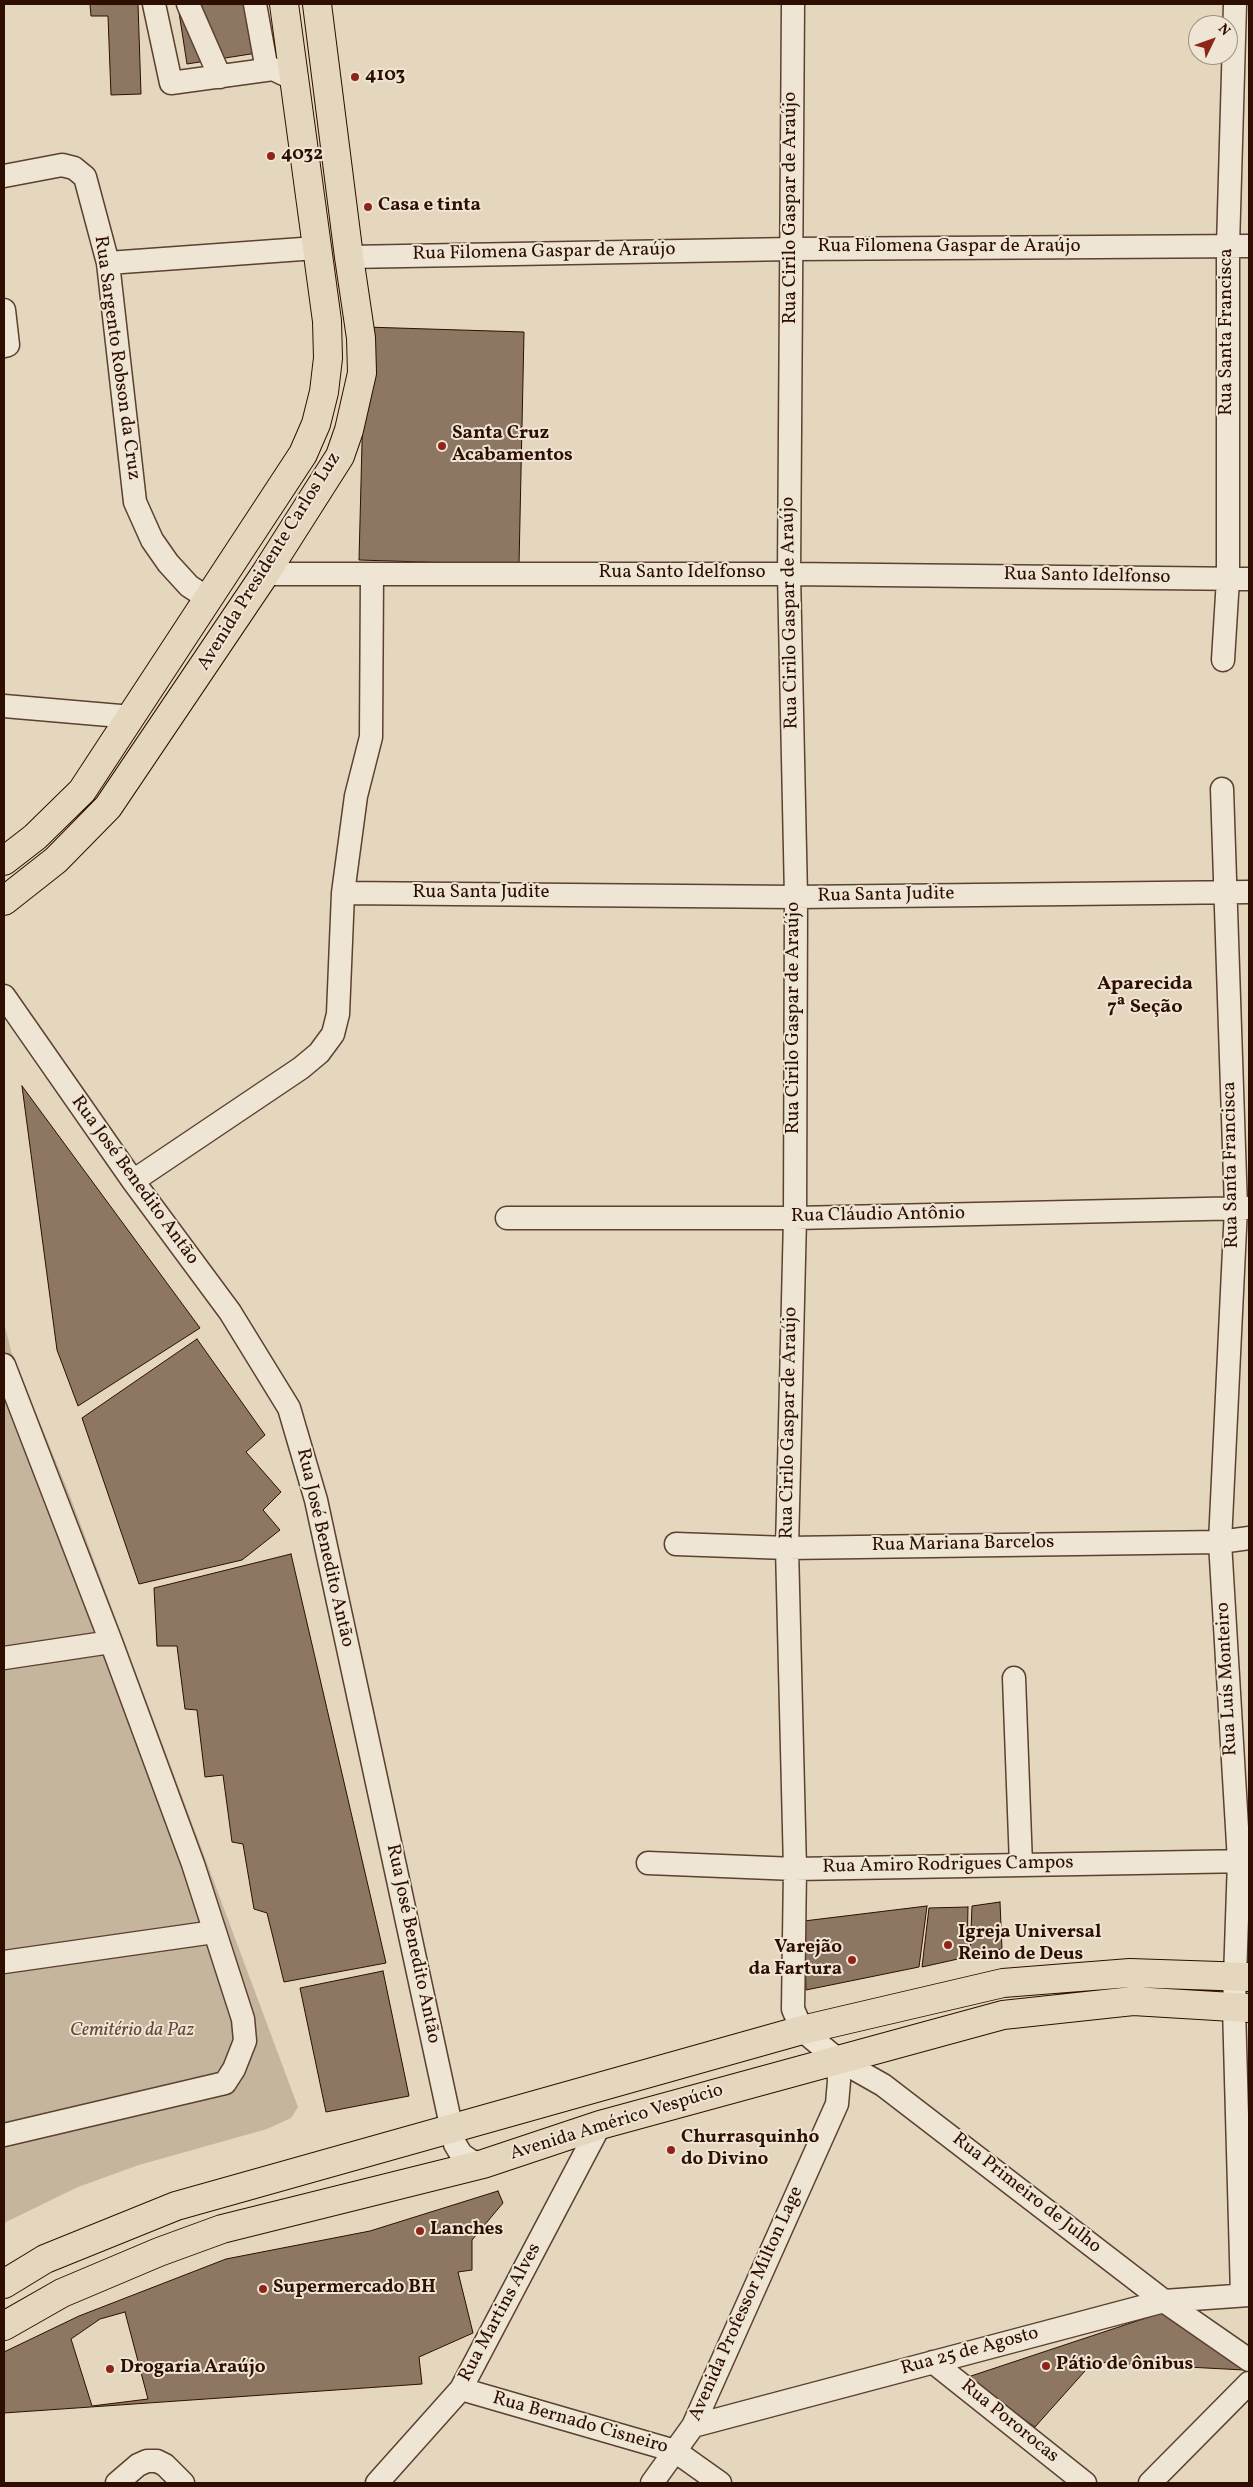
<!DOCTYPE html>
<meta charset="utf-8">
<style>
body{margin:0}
#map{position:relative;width:1253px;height:2487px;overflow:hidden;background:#e5d7bd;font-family:Vollkorn,serif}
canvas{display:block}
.frame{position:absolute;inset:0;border:5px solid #2e0e01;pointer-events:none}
.north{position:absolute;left:1188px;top:15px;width:50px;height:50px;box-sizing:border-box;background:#eee5d4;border:1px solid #a18f80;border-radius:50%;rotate:48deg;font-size:14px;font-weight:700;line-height:20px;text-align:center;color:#2e0e01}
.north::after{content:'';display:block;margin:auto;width:18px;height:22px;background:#8f2418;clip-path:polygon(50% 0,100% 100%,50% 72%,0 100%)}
</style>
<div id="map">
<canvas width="1253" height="2487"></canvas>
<div class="frame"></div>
<div class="north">N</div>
</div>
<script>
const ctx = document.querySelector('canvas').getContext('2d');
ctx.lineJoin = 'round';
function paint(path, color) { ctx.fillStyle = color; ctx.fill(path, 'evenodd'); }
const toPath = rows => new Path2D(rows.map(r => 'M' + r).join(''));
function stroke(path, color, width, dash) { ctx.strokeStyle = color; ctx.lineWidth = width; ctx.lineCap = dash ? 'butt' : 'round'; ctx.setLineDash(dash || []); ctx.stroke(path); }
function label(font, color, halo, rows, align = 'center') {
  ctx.font = font + ' Vollkorn,serif'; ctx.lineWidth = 4; ctx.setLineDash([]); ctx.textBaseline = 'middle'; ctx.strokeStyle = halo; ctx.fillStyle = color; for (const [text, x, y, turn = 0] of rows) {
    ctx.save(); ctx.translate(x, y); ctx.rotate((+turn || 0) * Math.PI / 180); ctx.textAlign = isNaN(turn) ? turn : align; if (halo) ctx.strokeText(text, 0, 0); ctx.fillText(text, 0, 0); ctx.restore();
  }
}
paint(toPath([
 [4,1323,12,1354,70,1496,298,2107,291,2118,267,2129,139,2165,78,2187,4,2223]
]), '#c6b59d');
const building = toPath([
 [90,4,138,4,141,94,111,95,108,16,91,16,90,4],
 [195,4,250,4,257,53,187,64,178,6,195,4],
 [365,327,524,332,519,565,359,560,365,327],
 [22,1086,200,1328,78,1406,57,1350,22,1086],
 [197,1339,265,1435,246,1452,281,1492,263,1510,280,1530,242,1560,139,1584,82,1418,197,1339],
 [291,1554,386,1963,284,1982,267,1913,254,1909,243,1844,232,1842,223,1775,205,1777,197,1710,185,1709,177,1646,157,1646,154,1588,291,1554],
 [1000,1902,1002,1949,970,1955,972,1906,1000,1902],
 [927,1906,919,1967,806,1990,804,1921,927,1906],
 [968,1907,967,1957,922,1967,929,1908,968,1907],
 [383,1971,409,2096,326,2112,300,1988,383,1971],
 [498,2191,503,2203,472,2240,472,2270,458,2272,473,2333,419,2357,422,2384,4,2413,4,2352,79,2316,226,2259,370,2231,498,2191],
 [1167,2311,1244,2370,1093,2362,1035,2427,965,2378,1167,2311],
 [125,2312,148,2399,92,2406,71,2339,100,2319,125,2312]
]);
paint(building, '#8d7763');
stroke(building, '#2e0e01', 1);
const minor = toPath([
 [154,4,171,83,273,69,294,79],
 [188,4,220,77],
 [255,4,267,70],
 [793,4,789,574,796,897,795,1218,787,1548,795,1869,793,2009,802,2030,837,2059,883,2085,1164,2301,1249,2360],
 [4,176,62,165,74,168,85,177,108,263,135,502,152,540,168,563,189,586,209,599],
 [349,257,792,249,1249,246],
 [108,263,316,248],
 [4,310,8,345,4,346],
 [265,574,789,574,1249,579],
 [1223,660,1228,579,1228,246,1235,4],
 [4,706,132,717],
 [1222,789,1236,1208,1220,1542,1239,1861,1234,2007,1242,2295],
 [343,893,796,897,1249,892],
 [4,996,133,1181,230,1312,289,1408,316,1500,455,2144,461,2154,471,2161,483,2164],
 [133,1181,301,1068,319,1053,333,1034,338,1014,343,893,356,796,371,737,372,574],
 [507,1218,795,1218,1249,1208],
 [4,1365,111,1642,193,1864,243,2019,245,2041,234,2069,225,2083,4,2135],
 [676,1544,787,1548,1220,1542,1249,1538],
 [4,1658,111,1642],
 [1014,1678,1021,1865],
 [648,1863,795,1869,1249,1861],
 [4,1962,214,1932],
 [933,2362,1085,2483],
 [461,2389,675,2451,720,2483],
 [693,2426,1164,2301,1249,2295],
 [117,2483,138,2465,147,2461,157,2461,165,2465,183,2483],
 [377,2483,461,2389,600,2125],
 [652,2483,693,2426,837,2104,839,2081,837,2059],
 [1150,2483,1249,2383]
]);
const major = toPath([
 [4,861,35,837,82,791,303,454,316,424,324,392,328,358,327,321,284,4],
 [4,901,56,860,108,807,265,574,340,456,349,430,362,373,361,338,349,257,317,4],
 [4,2284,45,2259,176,2206,802,2030,1003,1983,1130,1973,1249,1977],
 [4,2326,62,2293,159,2252,222,2229,483,2164,600,2125,1003,2015,1133,2001,1249,2008]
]);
stroke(minor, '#5c4030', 25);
stroke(major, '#2e0e01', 30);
stroke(minor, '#eee5d4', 22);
stroke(major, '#e5d7bd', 28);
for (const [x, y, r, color] of [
 [355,77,5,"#8f2418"],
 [271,156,5,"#8f2418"],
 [368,207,5,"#8f2418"],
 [442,446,5,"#8f2418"],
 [948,1945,5,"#8f2418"],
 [852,1960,5,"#8f2418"],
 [671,2150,5,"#8f2418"],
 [420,2231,5,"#8f2418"],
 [263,2289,5,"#8f2418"],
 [1046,2366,5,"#8f2418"],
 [110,2369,5,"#8f2418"]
]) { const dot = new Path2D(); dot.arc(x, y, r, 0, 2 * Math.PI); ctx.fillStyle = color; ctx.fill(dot); stroke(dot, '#eee5d4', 2); }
label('bold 19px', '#2e0e01', '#eee5d4', [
 ["4103",365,77],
 ["4032",281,156],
 ["Casa e tinta",378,207],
 ["Santa Cruz",452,435],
 ["Acabamentos",452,457],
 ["Igreja Universal",958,1934],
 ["Reino de Deus",958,1956],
 ["Varejão",842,1949,"right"],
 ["da Fartura",842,1971,"right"],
 ["Churrasquinho",681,2139],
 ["do Divino",681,2161],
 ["Lanches",430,2231],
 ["Supermercado BH",273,2289],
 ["Pátio de ônibus",1056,2366],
 ["Drogaria Araújo",120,2369]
], 'left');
label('19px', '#2e0e01', '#eee5d4', [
 ["Rua Cirilo Gaspar de Araújo",792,208,-90],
 ["Rua Filomena Gaspar de Araújo",949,248],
 ["Rua Filomena Gaspar de Araújo",544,253,-1],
 ["Rua Santa Francisca",1228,332,-90],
 ["Rua Sargento Robson da Cruz",116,358,82],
 ["Avenida Presidente Carlos Luz",270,562,-58],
 ["Rua Santo Idelfonso",682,574],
 ["Rua Santo Idelfonso",1087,577,1],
 ["Rua Cirilo Gaspar de Araújo",791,613,-91],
 ["Rua Santa Judite",481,894],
 ["Rua Santa Judite",886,896,-1],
 ["Rua Cirilo Gaspar de Araújo",795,1018,-90],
 ["Rua Santa Francisca",1232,1165,-91],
 ["Rua José Benedito Antão",134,1181,54],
 ["Rua Cláudio Antônio",878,1216,-1],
 ["Rua Cirilo Gaspar de Araújo",790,1423,-89],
 ["Rua Mariana Barcelos",963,1545,-1],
 ["Rua José Benedito Antão",324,1548,77],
 ["Rua Luís Monteiro",1228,1679,-93],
 ["Rua Amiro Rodrigues Campos",948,1866,-1],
 ["Rua José Benedito Antão",412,1944,78],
 ["Avenida Américo Vespúcio",617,2123,-17],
 ["Rua Primeiro de Julho",1026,2194,38],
 ["Avenida Professor Milton Lage",747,2304,-66],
 ["Rua Martins Alves",501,2313,-62],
 ["Rua 25 de Agosto",970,2352,-15],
 ["Rua Pororocas",1009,2422,39],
 ["Rua Bernado Cisneiro",580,2424,16]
]);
label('italic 19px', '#634838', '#eee5d4', [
 ["Cemitério da Paz",132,2032]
]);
label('bold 20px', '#2e0e01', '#eee5d4', [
 ["Aparecida",1145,985],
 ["7ª Seção",1145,1008]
]);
</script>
